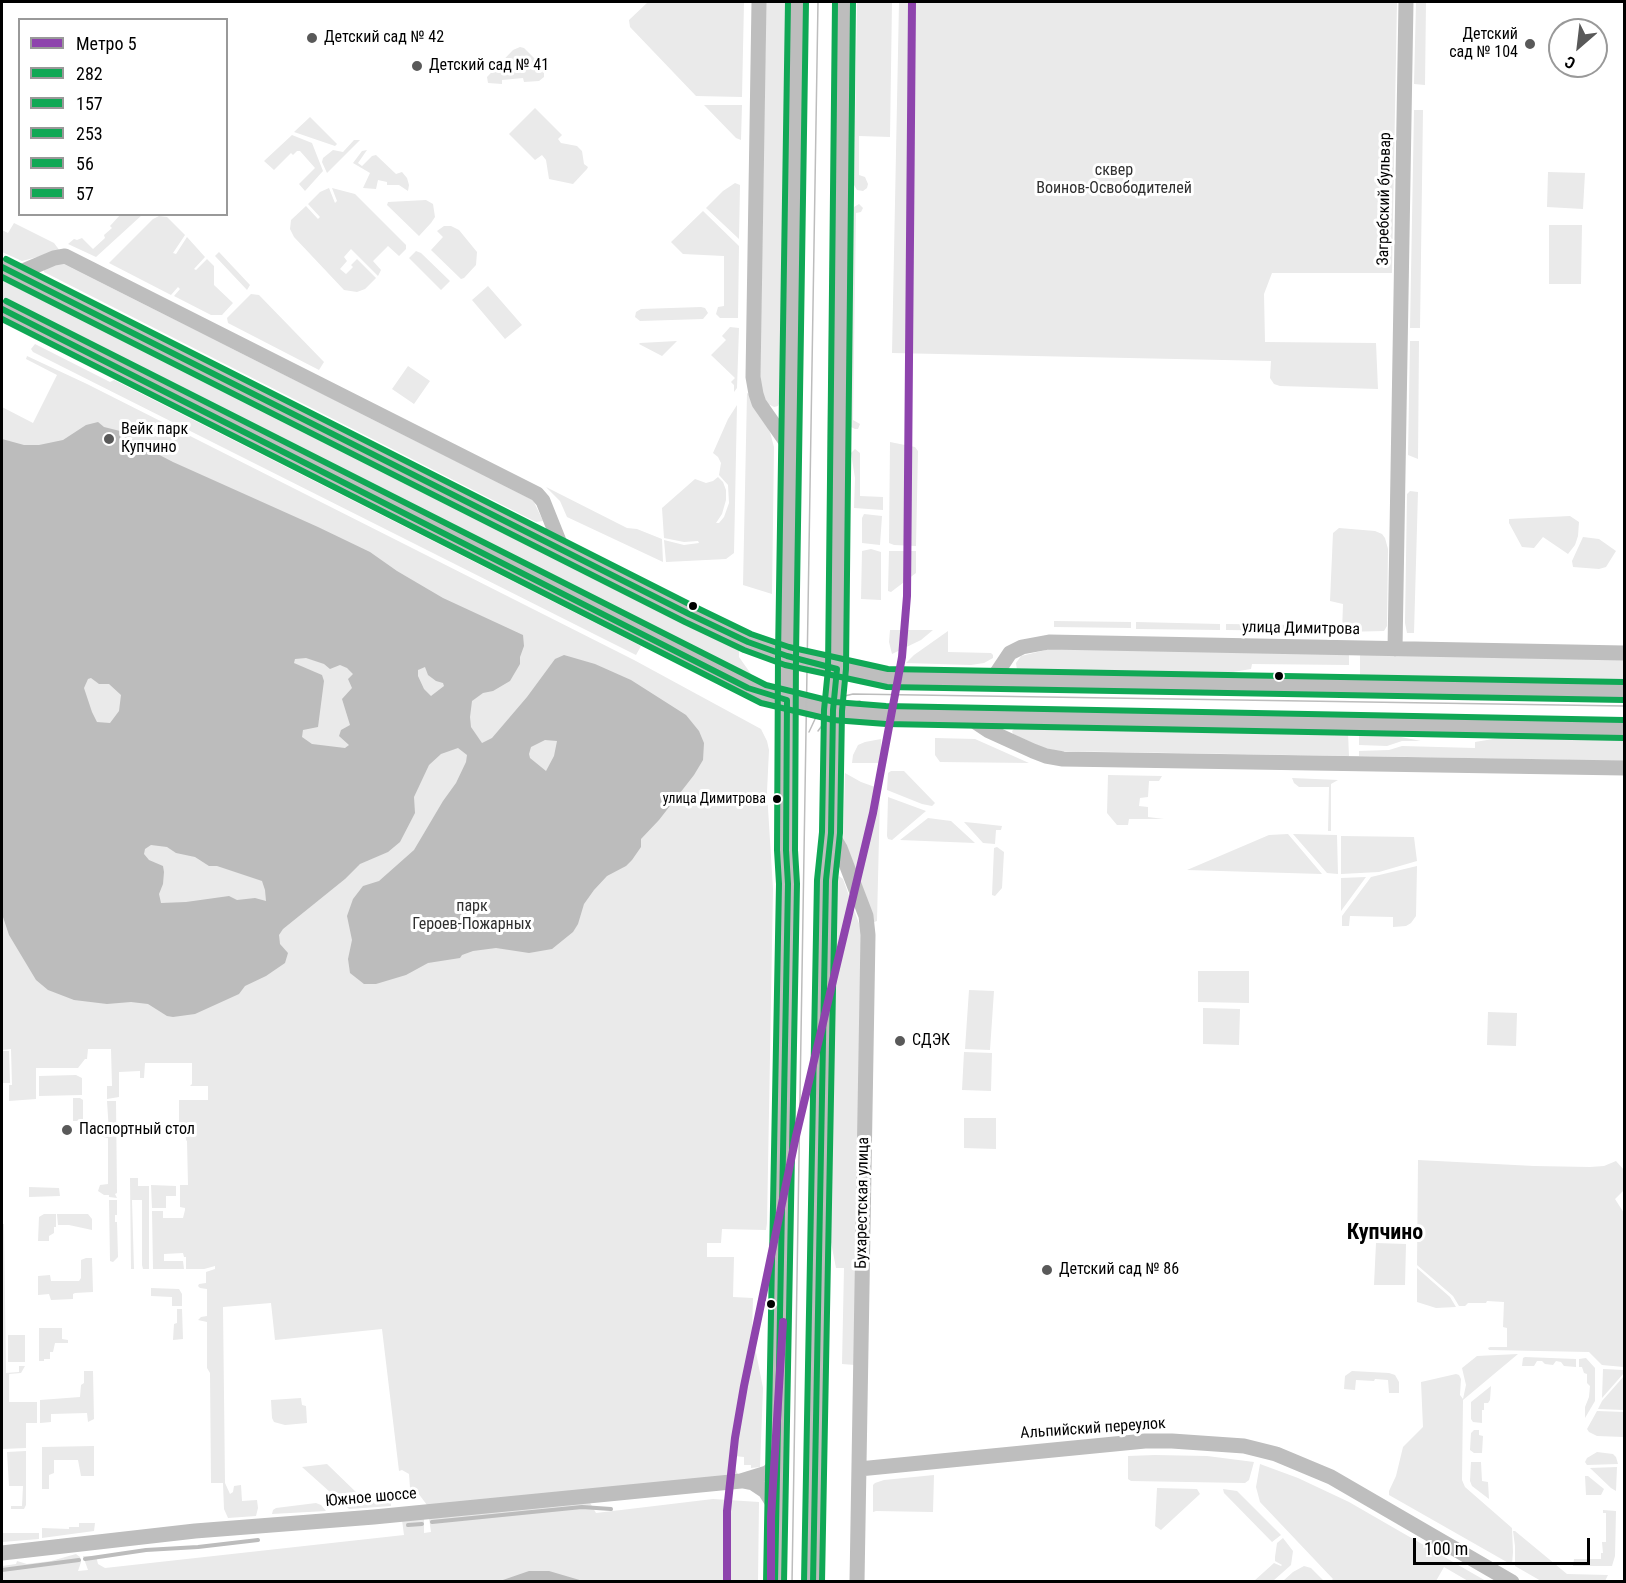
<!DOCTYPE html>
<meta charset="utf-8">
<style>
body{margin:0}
#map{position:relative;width:1626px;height:1583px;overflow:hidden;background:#fff;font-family:"Roboto Condensed",sans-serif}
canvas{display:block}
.frame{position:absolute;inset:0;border:3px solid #000;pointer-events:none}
.legend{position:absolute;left:18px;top:18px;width:210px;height:198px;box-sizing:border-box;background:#fff;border:2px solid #999;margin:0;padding:8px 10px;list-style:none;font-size:18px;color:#000}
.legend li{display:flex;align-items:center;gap:12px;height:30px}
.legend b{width:30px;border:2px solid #999}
.north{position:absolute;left:1548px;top:18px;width:60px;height:60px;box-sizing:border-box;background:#fff;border:2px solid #999;border-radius:50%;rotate:208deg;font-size:16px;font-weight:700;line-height:24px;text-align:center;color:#000}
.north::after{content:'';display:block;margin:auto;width:21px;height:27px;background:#595959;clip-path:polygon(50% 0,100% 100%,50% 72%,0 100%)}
.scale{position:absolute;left:1413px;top:1538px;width:177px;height:27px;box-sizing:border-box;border:3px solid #000;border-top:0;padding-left:8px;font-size:18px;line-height:21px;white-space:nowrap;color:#000;-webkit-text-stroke:4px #fff;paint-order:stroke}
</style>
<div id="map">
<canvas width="1626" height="1583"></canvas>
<div class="frame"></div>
<ul class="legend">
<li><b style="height:8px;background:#8e44ad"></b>Метро 5</li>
<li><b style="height:8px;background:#10a855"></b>282</li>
<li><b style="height:8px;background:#10a855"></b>157</li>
<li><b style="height:8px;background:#10a855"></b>253</li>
<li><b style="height:8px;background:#10a855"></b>56</li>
<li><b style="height:8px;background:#10a855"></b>57</li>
</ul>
<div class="north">С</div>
<div class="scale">100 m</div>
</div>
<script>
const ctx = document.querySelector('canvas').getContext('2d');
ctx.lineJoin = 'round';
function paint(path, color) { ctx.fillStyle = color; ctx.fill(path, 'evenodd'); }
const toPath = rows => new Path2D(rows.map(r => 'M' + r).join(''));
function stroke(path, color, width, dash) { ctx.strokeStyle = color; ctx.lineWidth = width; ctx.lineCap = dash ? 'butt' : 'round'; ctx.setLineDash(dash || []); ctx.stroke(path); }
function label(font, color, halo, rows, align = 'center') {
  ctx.font = font + ' "Roboto Condensed",sans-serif'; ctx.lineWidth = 6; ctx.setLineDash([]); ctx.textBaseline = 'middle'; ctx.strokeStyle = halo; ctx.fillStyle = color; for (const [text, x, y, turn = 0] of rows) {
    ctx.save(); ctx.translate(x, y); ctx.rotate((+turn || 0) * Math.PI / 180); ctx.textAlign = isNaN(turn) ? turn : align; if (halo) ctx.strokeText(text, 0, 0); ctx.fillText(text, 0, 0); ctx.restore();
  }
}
paint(toPath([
 [648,2,744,2,742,97,696,96,630,27,629,20],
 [766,2,787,2,780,401,778,406,774,407,768,404,760,390,760,377],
 [857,2,892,2,890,137,859,136,859,175,865,177,868,184,867,188,863,191,857,190,854,185],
 [899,2,1397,2,1392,273,1272,273,1264,294,1265,342,1376,343,1378,389,1280,386,1274,384,1270,378,1271,361,892,353],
 [1416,2,1426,2,1425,85,1414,84],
 [520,47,524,48,544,68,544,77,539,81,524,82,523,78,502,80,502,84,488,83,487,77,513,50],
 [704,105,742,105,741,140,736,138],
 [535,108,562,135,558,139,561,143,577,146,582,151,584,164,588,167,587,169,573,184,549,179,546,160,542,155,535,160,509,134],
 [1414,110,1423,110,1420,328,1410,328],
 [310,117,337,144,335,146,294,132],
 [292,135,312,143,323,171,305,191,299,184,315,168,300,151,297,151,293,155,291,153,274,170,264,161],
 [354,140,360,140,327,173,322,162,323,158,333,150,343,152],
 [367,150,358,163,362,166,372,156,376,155,396,174,402,172,407,178,409,185,408,191,399,185,387,185,387,182,378,180,376,189,363,188,370,173,353,163,362,151],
 [1548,172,1585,173,1583,209,1547,207],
 [735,183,740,185,739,239,706,208,723,191],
 [329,188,335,203,337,201,332,188,355,194,406,245,406,249,399,256,388,246,373,261,381,270,378,276,351,249,344,257,347,261,340,269,346,274,353,267,351,265,357,259,376,278,365,289,357,292,344,290,294,237,290,229,291,220,306,206,318,219,320,217,308,204,320,192],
 [426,200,433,204,435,217,431,223,419,236,387,205,388,202],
 [859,204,863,208,861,212,856,213,853,420,860,424,858,429,855,429,851,427,850,422,850,385,853,210,854,207],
 [703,211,739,246,738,318,720,318,716,314,718,307,724,306,724,256,683,254,671,242],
 [120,215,142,215,96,257,68,244,74,239,77,240,82,238,93,249,105,238,104,235,112,228,110,226],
 [159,216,167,217,185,235,173,253,176,254,187,237,205,257,194,269,196,270,207,259,214,266,214,285,233,303,222,315,211,315,174,296,180,289,178,287,171,295,109,263,153,219],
 [14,223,54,243,60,251,22,261,2,252,2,230,8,233],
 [1549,225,1582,225,1581,284,1549,284],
 [444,226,451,226,459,230,477,252,476,265,464,278,461,279,431,250,443,237,437,231],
 [416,251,421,253,450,281,441,290,409,258],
 [219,252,250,285,247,290,215,256],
 [62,263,533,500,543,521,536,522,44,272,44,269],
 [2,277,739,649,739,657,751,674,750,676,2,298],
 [488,286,522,325,505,339,472,300],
 [251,294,259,295,324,362,319,370,228,323,227,318],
 [701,307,705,308,708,313,703,319,640,321,635,317,636,312,641,309],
 [730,327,739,328,737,388,734,392,734,385,731,382,735,378,711,355,726,340,722,336],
 [677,341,662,356,639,344,640,343],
 [1410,341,1419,341,1418,459,1408,455],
 [35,344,110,382,114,380,641,646,636,655,600,637,33,352,31,349],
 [27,356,87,384,634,660,761,729,767,741,769,750,767,792,773,889,767,1223,766,1230,722,1229,721,1243,707,1243,707,1257,734,1257,733,1297,753,1298,752,1332,763,1388,760,1467,751,1468,751,1465,744,1465,744,1457,734,1456,734,1464,738,1475,427,1505,418,1493,402,1495,404,1489,410,1488,409,1474,402,1470,399,1471,382,1329,275,1340,271,1303,223,1307,225,1483,230,1494,233,1492,234,1486,241,1485,242,1501,257,1500,258,1508,256,1516,228,1518,224,1509,223,1483,211,1483,210,1373,207,1368,207,1322,198,1320,201,1317,207,1316,207,1289,200,1288,198,1286,199,1284,206,1283,206,1272,215,1269,215,1266,204,1269,186,1269,186,1257,184,1257,183,1253,164,1254,164,1261,183,1261,184,1269,153,1269,152,1211,163,1211,163,1218,183,1218,185,1210,185,1208,180,1207,180,1185,188,1185,187,1141,186,1140,185,1130,179,1130,179,1100,208,1100,208,1086,190,1086,192,1084,192,1063,145,1063,144,1078,140,1078,140,1071,119,1072,119,1097,107,1099,107,1086,112,1086,111,1049,88,1049,87,1059,85,1059,78,1068,36,1068,36,1099,9,1101,9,1085,12,1085,11,1049,2,1050,2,407,33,423,57,375,26,359],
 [408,366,430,381,414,404,392,389],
 [747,393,749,394,770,432,774,447,772,594,743,585],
 [737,405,734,553,726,559,666,562,664,540,684,545,699,543,698,541,684,542,664,538,662,508,695,479,706,483,713,481,718,477,723,482,726,490,726,500,722,514,716,523,719,523,724,517,729,503,728,485,719,475,721,463,718,457,713,453,728,419],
 [890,442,915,447,918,451,916,546,894,545,889,543],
 [855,449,860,453,860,496,883,497,883,510,854,508,855,478,851,453],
 [546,487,627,528,637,529,662,539,663,562,567,517,560,501],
 [1410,491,1418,492,1414,633,1407,633,1405,623,1407,494],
 [864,514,882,516,880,545,862,543,862,518],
 [1570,516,1579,522,1578,536,1575,545,1568,554,1543,537,1534,548,1522,547,1509,523,1509,519],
 [1339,528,1375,531,1382,534,1385,538,1388,549,1387,626,1384,631,1342,632,1343,604,1330,601,1333,533],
 [1583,537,1599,539,1616,551,1606,567,1599,569,1573,567,1572,561],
 [871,549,881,552,881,600,861,599,862,551],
 [889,551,916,551,916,573,891,592,888,591],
 [1054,621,1131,622,1131,628,1054,627],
 [1136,622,1220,624,1220,630,1136,629],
 [1226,624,1303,625,1303,631,1226,630],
 [890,630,933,630,921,640,892,654,889,642],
 [948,631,948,652,991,653,993,655,993,658,984,663,971,665,906,663,914,655],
 [1050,649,1349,654,1349,665,1252,664,1251,669,1215,675,1017,670,1016,663,1021,656],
 [1360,654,1624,659,1624,681,1360,677],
 [1015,728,1348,733,1349,756,1059,751,1043,748,1013,734,1012,731],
 [1359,734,1386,734,1421,741,1402,741,1387,746,1359,745],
 [1511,736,1624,738,1624,761,1359,756,1359,751,1389,750,1402,746,1475,748,1475,742],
 [935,738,975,739,1029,763,940,762,935,755],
 [881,739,881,763,852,763,853,755,858,745,865,742],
 [891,771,904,771,935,803,932,806,922,804,887,790,888,773],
 [845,773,861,782,875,787,880,795,877,921,874,922,843,841],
 [1108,775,1162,776,1159,781,1149,781,1148,797,1140,798,1139,806,1148,807,1148,817,1164,819,1129,819,1128,825,1117,825,1107,813],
 [1292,778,1338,780,1331,784,1331,831,1328,831,1329,787,1299,787,1294,783],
 [888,797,926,811,892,840,888,839,887,836],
 [928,818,951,821,975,843,900,840],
 [964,822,975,823,1002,826,1001,830,996,830,995,844,983,843],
 [1288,834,1322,874,1187,870,1269,835],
 [1293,834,1337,835,1338,874,1327,873],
 [1341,836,1414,837,1417,861,1379,872,1341,874],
 [997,847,1004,852,1002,888,995,896,992,895,994,848],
 [1417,866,1416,916,1411,923,1406,926,1393,927,1393,917,1350,916,1349,926,1342,926,1342,916,1371,877],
 [839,876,843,879,861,929,855,1365,842,1364,844,1268,836,1268,829,1232,836,880],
 [1366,877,1341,911,1341,878],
 [1198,971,1249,971,1249,1003,1198,1002],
 [969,990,994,991,990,1050,965,1049],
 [1203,1008,1240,1009,1239,1045,1203,1044],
 [1488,1012,1517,1013,1516,1046,1487,1045],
 [2,1051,9,1051,10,1083,2,1083],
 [964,1052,992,1053,991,1091,962,1090],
 [76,1075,82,1078,82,1095,39,1096,39,1076],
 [73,1098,80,1098,83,1100,83,1121,73,1121],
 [107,1101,116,1101,117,1193,115,1194,117,1198,109,1197,109,1195,104,1195,98,1191,100,1185,108,1184,108,1138,98,1136,100,1132,109,1132],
 [964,1118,996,1118,996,1149,964,1148],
 [1418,1160,1534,1166,1590,1167,1604,1166,1616,1161,1624,1170,1624,1190,1615,1199,1624,1213,1624,1367,1602,1365,1589,1352,1489,1350,1488,1348,1490,1347,1507,1347,1507,1328,1503,1327,1504,1302,1487,1301,1486,1303,1468,1303,1465,1306,1459,1306,1453,1296,1417,1265],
 [138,1178,138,1186,149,1186,149,1269,143,1269,142,1265,142,1200,132,1200,134,1269,131,1269,130,1178],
 [151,1185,176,1186,176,1196,166,1196,166,1208,152,1208],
 [29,1187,59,1188,60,1196,29,1197],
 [109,1200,117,1200,117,1215,115,1215,115,1222,117,1222,118,1257,113,1262,110,1261],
 [56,1214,56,1227,54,1227,54,1233,49,1236,49,1241,38,1241,39,1217,44,1214],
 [57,1214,88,1214,92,1219,92,1230,69,1225,58,1225],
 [2,1224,4,1224,6,1373,19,1372,19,1366,25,1366,21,1373,9,1374,9,1402,37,1402,37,1423,26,1423,26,1448,2,1449],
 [1376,1243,1406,1244,1405,1285,1374,1285],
 [86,1258,92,1258,93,1292,75,1293,73,1294,73,1299,51,1300,49,1294,38,1295,38,1276,50,1275,51,1281,79,1281,81,1278,81,1260],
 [1417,1268,1450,1297,1456,1307,1436,1308,1417,1302],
 [151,1288,179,1289,182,1294,182,1306,172,1306,172,1297,151,1296],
 [177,1309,182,1309,183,1339,173,1340,174,1324,177,1323],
 [39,1328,62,1328,62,1339,68,1340,68,1343,55,1343,53,1352,50,1352,50,1359,44,1359,44,1361,39,1361],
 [8,1335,25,1335,25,1362,8,1362],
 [1518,1354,1463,1400,1462,1480,1465,1487,1512,1528,1513,1552,1512,1565,1389,1495,1389,1491,1396,1476,1403,1447,1423,1427,1421,1382,1456,1374,1459,1375,1461,1379,1460,1395,1463,1399,1466,1385,1462,1368,1477,1356],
 [1525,1357,1576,1359,1576,1367,1564,1366,1561,1362,1556,1361,1553,1365,1545,1364,1542,1361,1537,1361,1534,1366,1522,1366,1523,1358],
 [1586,1358,1595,1368,1595,1401,1585,1418,1585,1407,1589,1397,1590,1386,1587,1383,1587,1374,1584,1373,1582,1367,1579,1367,1579,1359],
 [1603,1369,1624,1370,1624,1373,1602,1398],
 [84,1371,93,1371,94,1419,88,1422,87,1413,51,1414,51,1422,40,1423,40,1400,80,1397,81,1385,84,1383],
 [1352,1371,1389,1373,1395,1375,1399,1382,1399,1393,1389,1393,1388,1380,1375,1379,1374,1381,1356,1380,1355,1390,1344,1389,1345,1376],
 [1624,1376,1624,1410,1598,1409,1602,1401],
 [1491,1386,1490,1400,1488,1403,1484,1403,1484,1410,1482,1410,1482,1423,1473,1422,1471,1419,1471,1402],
 [301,1398,302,1405,306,1406,307,1423,285,1425,274,1422,272,1418,271,1400],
 [1597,1411,1624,1412,1624,1437,1597,1436,1589,1432,1587,1429],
 [1474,1430,1479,1430,1479,1435,1483,1436,1482,1453,1474,1453,1470,1450,1471,1433],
 [94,1446,94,1476,81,1476,78,1460,54,1460,54,1473,49,1475,49,1489,42,1489,42,1447],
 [26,1451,26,1505,24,1509,11,1509,11,1506,22,1506,23,1486,9,1486,7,1452],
 [1597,1452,1613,1454,1616,1457,1618,1464,1587,1465,1585,1462,1587,1458],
 [1155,1455,1207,1456,1254,1462,1249,1480,1245,1483,1131,1481,1128,1479,1128,1456],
 [1471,1462,1481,1462,1482,1481,1488,1482,1489,1499,1472,1486,1470,1481],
 [327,1464,358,1494,366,1499,370,1496,391,1494,391,1506,349,1509,302,1467],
 [1260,1464,1298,1478,1349,1502,1486,1581,1468,1581,1444,1567,1436,1581,1331,1581,1333,1579,1260,1502,1256,1487],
 [1617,1467,1616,1491,1611,1488,1590,1468],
 [934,1475,933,1512,876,1511,873,1512,873,1485,875,1483,884,1480],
 [1585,1476,1588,1476,1604,1489,1601,1495,1586,1495],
 [1157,1488,1197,1489,1200,1494,1161,1530,1155,1526],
 [1223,1489,1237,1491,1281,1535,1272,1542,1224,1493],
 [713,1499,759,1502,758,1581,2,1582,2,1566,16,1564,17,1561,27,1564,51,1561,76,1554,80,1557,81,1562,78,1571,88,1570,83,1556,96,1556,98,1564,105,1568,404,1535,402,1520,424,1518,424,1533,431,1532,429,1518,589,1501,596,1513],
 [316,1503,321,1505,326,1511,272,1514,273,1510,276,1508],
 [1603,1510,1616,1511,1615,1556,1612,1566,1573,1566,1574,1559,1601,1559,1601,1553,1603,1553,1602,1542,1606,1542,1606,1513,1603,1513],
 [79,1523,95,1523,94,1531,42,1538,42,1528,69,1529,69,1527,79,1527],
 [1513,1531,1515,1531,1567,1574,1608,1575,1605,1581,1541,1581,1515,1566,1515,1546],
 [2,1533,39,1533,39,1539,2,1542],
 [1283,1538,1293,1551,1291,1565,1273,1581,1254,1581,1274,1563,1281,1566,1282,1565,1275,1561,1275,1557,1277,1543],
 [1304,1566,1311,1568,1324,1581,1283,1581,1293,1572]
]), '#eaeaea');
paint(toPath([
 [98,422,104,427,120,431,144,447,173,462,318,527,370,552,397,571,443,598,523,635,524,646,520,657,520,664,510,681,493,691,483,693,472,701,470,717,471,727,482,743,492,738,527,697,555,659,564,655,595,664,631,680,686,715,699,731,704,743,703,760,694,775,659,820,641,839,641,847,632,860,626,866,607,876,594,890,584,904,578,924,573,932,552,949,529,953,496,948,473,951,462,955,460,958,428,963,406,975,376,984,364,984,350,973,348,959,352,940,347,916,353,899,363,886,379,881,414,850,443,801,456,783,466,762,467,755,458,748,441,754,429,765,414,797,415,813,400,842,388,852,360,864,345,879,283,929,279,935,280,944,288,953,285,963,266,976,245,986,239,994,195,1014,173,1017,167,1016,148,1004,131,1002,107,1004,74,1000,48,990,36,980,9,935,2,914,2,439,24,445,39,445,63,440,86,425],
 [306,658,324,664,330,669,340,665,347,668,353,674,348,679,352,688,342,699,350,725,341,730,339,736,349,745,345,748,312,744,302,737,303,730,318,727,324,681,322,675,294,663,295,659],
 [425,667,428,675,436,681,443,683,444,686,431,696,424,689,418,676,418,670],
 [91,678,99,684,109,684,121,695,119,711,110,723,97,722,92,712,84,688,88,679],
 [545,740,557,741,554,756,546,771,530,758,529,754,531,747],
 [151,845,167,847,176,853,195,857,209,866,217,866,262,881,265,890,266,901,255,898,237,900,229,896,186,902,161,903,159,894,163,884,164,872,163,866,149,860,144,854,145,849],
 [529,1571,549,1571,583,1581,500,1581]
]), '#bcbcbc');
stroke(toPath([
 [432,1522,582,1507,611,1509],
 [408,1525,422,1524],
 [85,1559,146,1550,198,1547,258,1540],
 [2,1570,79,1560]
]), '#bcbcbc', 4);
const major = toPath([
 [775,1582,788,884,786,850,787,656,797,2],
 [813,1582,826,880,831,833,833,710,837,669,838,437,844,2]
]);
stroke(major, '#dbdbdb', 21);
stroke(toPath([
 [759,2,753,377,756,394,759,403,791,449],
 [2,267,689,614,748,642,787,656,887,678,1624,691],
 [16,274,54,258,65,256,537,494,543,501,563,551],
 [2,309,763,694,834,711,886,715,1624,729],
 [1395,649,1406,2],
 [992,680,1010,653,1022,647,1049,642,1624,653],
 [968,717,989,731,1033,751,1046,756,1063,759,1624,768],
 [831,833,840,848,866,916,868,935,857,1582],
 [859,1469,1145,1441,1172,1441,1244,1446,1276,1454,1331,1477,1512,1582],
 [743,1481,753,1483,765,1491,772,1502,775,1512],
 [2,1553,195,1531,374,1517,741,1481,767,1473,773,1468,778,1459]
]), '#bebebe', 15);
stroke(major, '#bdbdbd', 20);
stroke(toPath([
 [818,731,833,711,846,704,860,701],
 [809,732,816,717,829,703,836,698,853,694,1624,706],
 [792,1582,818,2]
]), '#bdbdbd', 1.5);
stroke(toPath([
 [2,267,689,614,748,642,787,656,837,669,833,710,831,833,826,880,813,1582],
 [2,309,748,688,787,700,786,850,788,884,775,1582]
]), '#10a855', 6);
stroke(toPath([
 [2,277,685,622,744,650,785,665,887,687,1624,700],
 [2,319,761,703,833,720,886,724,1624,738]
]), '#10a855', 6);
stroke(toPath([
 [6,259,693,606,751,634,789,647,888,669,1624,682],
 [6,301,766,685,835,702,886,706,1624,720]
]), '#10a855', 6);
stroke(toPath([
 [784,1582,797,884,795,850,796,656,806,2],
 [822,1582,835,881,840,833,842,711,846,669,853,2]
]), '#10a855', 6);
stroke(toPath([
 [766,1582,779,884,777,850,778,656,788,2],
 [804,1582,817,880,822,832,824,710,828,669,835,2]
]), '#10a855', 6);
stroke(toPath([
 [727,1582,727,1511,735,1438,744,1386,796,1136,873,813,902,657,907,596,912,2],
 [771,1582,771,1517,783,1322]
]), '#8e44ad', 8);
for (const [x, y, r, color] of [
 [312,38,6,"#595959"],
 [1530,44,6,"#595959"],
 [417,66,6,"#595959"],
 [109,439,6,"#595959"],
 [693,606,5,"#000"],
 [1279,676,5,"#000"],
 [777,799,5,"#000"],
 [900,1041,6,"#595959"],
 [67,1130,6,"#595959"],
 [1047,1270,6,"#595959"],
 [771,1304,5,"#000"]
]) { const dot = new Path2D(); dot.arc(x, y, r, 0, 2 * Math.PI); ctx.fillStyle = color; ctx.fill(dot); stroke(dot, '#fff', 2); }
label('14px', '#000', '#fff', [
 ["улица Димитрова",766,799]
], 'right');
label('16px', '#000', '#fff', [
 ["Детский",1518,35,"right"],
 ["сад № 104",1518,53,"right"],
 ["Детский сад № 42",324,38],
 ["Детский сад № 41",429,66],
 ["Вейк парк",121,430],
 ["Купчино",121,448],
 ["СДЭК",912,1041],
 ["Паспортный стол",79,1130],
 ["Детский сад № 86",1059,1270]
], 'left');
label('16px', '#2f2f2f', '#fff', [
 ["сквер",1114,171],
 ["Воинов-Освободителей",1114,189],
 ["парк",472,907],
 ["Героев-Пожарных",472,925]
]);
label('16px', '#000', '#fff', [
 ["Загребский бульвар",1385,199,-89],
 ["улица Димитрова",1301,629,1],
 ["Бухарестская улица",863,1203,-89],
 ["Альпийский переулок",1093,1429,-4],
 ["Южное шоссе",371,1498,-5]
]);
label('bold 22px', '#000', '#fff', [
 ["Купчино",1385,1233]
]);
</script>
